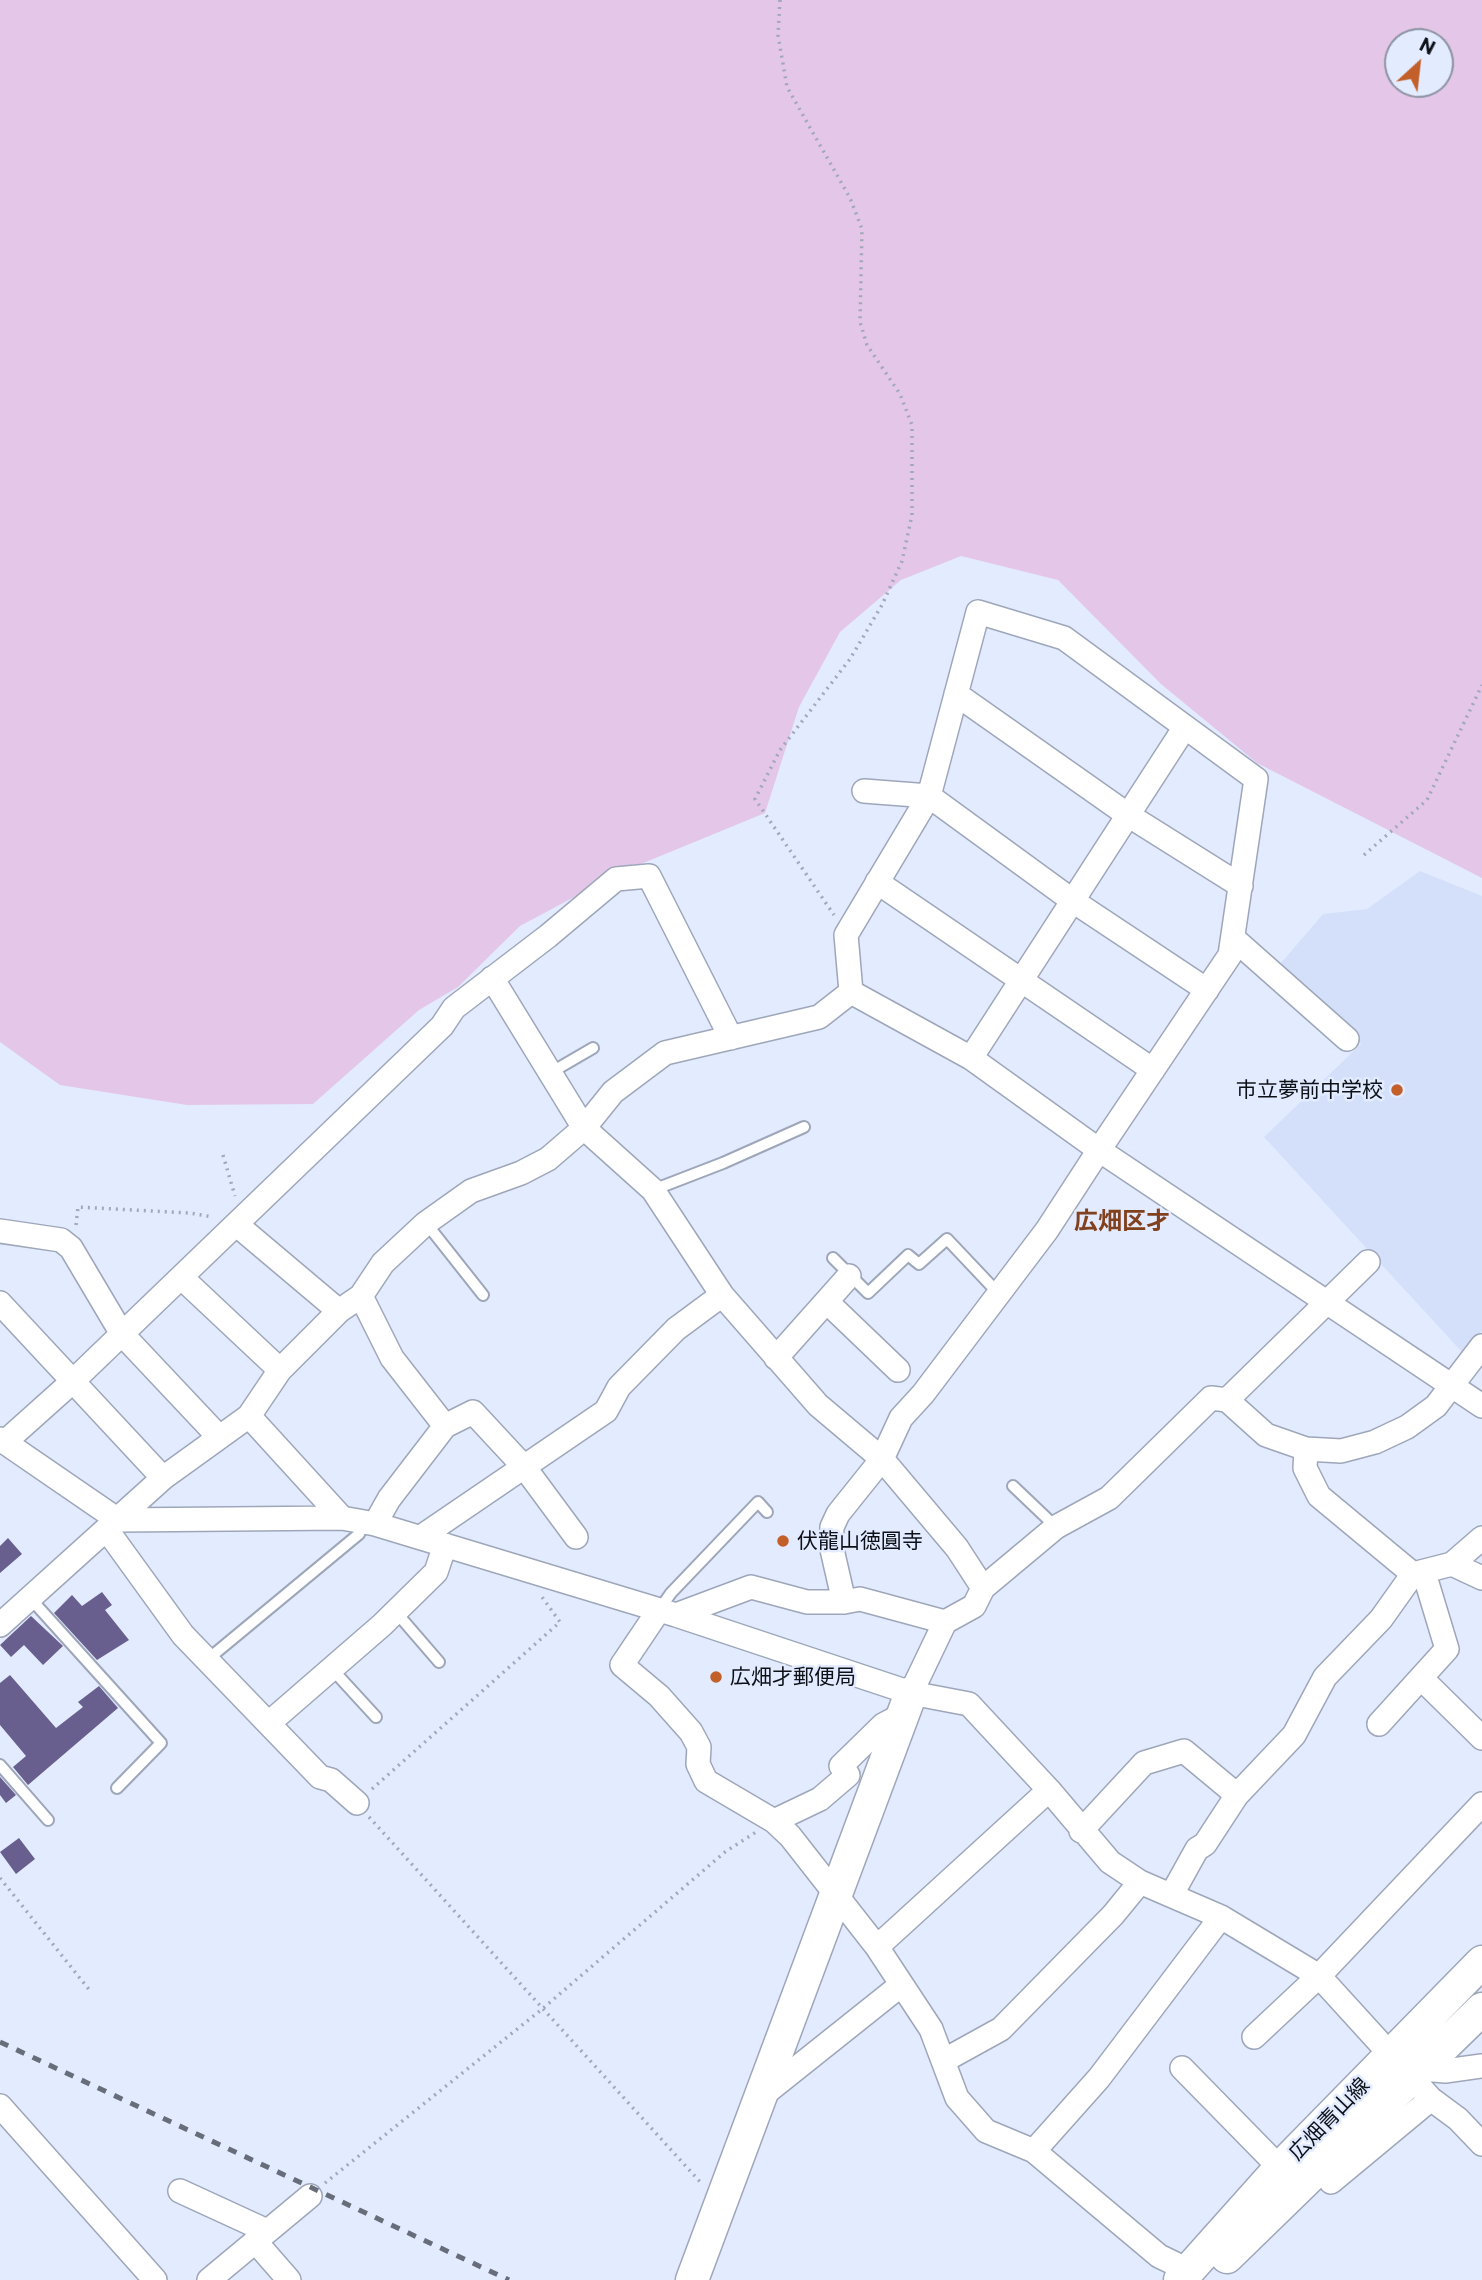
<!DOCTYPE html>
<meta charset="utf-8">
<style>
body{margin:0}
#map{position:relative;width:1482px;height:2280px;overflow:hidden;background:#e2ebff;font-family:Commissioner,sans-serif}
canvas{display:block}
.north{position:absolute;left:1384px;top:28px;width:70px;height:70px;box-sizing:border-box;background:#e2ebff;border:2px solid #8d93a2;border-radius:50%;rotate:27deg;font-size:19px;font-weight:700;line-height:28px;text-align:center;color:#0d1016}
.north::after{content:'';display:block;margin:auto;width:24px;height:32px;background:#c35f28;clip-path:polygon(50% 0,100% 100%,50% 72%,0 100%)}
</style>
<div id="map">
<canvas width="1482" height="2280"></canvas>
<div class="north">N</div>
</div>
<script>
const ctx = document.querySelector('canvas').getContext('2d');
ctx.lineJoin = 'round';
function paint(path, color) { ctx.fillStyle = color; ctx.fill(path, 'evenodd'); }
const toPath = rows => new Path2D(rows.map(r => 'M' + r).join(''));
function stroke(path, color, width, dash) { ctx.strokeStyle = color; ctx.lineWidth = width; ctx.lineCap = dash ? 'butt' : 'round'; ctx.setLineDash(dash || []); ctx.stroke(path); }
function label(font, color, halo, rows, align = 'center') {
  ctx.font = font + ' Commissioner,"Noto Sans JP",sans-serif'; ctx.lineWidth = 5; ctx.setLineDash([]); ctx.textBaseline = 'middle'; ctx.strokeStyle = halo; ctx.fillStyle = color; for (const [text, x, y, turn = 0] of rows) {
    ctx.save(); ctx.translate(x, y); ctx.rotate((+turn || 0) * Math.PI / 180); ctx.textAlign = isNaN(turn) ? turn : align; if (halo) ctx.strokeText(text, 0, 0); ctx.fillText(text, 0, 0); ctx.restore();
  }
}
paint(toPath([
 [1420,871,1482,896,1482,1331,1462,1352,1264,1137,1361,1044,1281,963,1323,914,1367,909]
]), '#d4e0fa');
paint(toPath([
 [0,0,1482,0,1482,878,1257,763,1161,684,1058,580,961,556,901,580,840,632,799,707,765,813,619,873,520,926,458,987,419,1010,313,1104,187,1105,60,1085,0,1042],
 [1398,42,1440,42,1440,84,1398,84]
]), '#e4c7e8');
paint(toPath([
 [8,1538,22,1554,0,1573,0,1546],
 [102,1592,112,1605,105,1610,129,1640,97,1660,54,1613,72,1595,82,1606],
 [31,1616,63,1646,43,1665,24,1645,11,1657,0,1645],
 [10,1675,56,1728,83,1707,78,1702,99,1686,118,1708,28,1785,13,1767,26,1756,0,1725,0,1683],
 [0,1777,16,1795,6,1803,0,1795],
 [19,1838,35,1859,16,1874,0,1852]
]), '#695f8f');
const lane = toPath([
 [550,1073,593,1048],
 [653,1190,723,1163,804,1127],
 [426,1223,483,1295],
 [833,1258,868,1293,908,1255,919,1264,947,1239,999,1294],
 [1013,1486,1056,1527],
 [30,1598,161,1743,117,1788],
 [659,1610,671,1593,758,1502,767,1512],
 [395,1611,439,1662],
 [207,1660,359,1534,364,1522],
 [332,1669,376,1717],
 [0,1765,48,1820]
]);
const street = toPath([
 [978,612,1064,638,1256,779,1230,955,1099,1150,971,1058,851,992,846,935,929,796,978,612],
 [956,694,1128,815,1241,886],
 [864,791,929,796,1073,901,1207,990],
 [877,882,1153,1070],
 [1233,938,1347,1039],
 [492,978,584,1128,653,1190,722,1295,818,1405,882,1459,957,1548,983,1588],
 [971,1058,1185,727],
 [237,1225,339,1311],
 [0,1231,61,1240,71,1248,122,1334,219,1437],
 [182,1278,280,1370],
 [361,1296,392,1358,445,1426],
 [827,1302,898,1370],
 [0,1303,163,1478],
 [776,1358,849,1276],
 [1227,1400,1368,1262],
 [249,1416,342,1518],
 [0,1439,118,1520,342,1518,375,1524,676,1615,911,1693,969,1704,1049,1790,1110,1862,1140,1882,1221,1917,1319,1976,1431,2099,1458,2119,1482,2144],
 [5,1442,72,1382,442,1026,454,1008,548,936,616,879,649,876,731,1038],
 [1306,1449,1305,1468,1319,1496,1413,1574,1452,1564,1482,1578],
 [375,1524,389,1499,445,1426,473,1412,525,1468,576,1537],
 [107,1530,183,1635,320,1777,331,1780,357,1803],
 [421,1537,606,1411,619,1387,676,1329,722,1295],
 [1452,1564,1482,1538],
 [844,1602,831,1545,832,1527,838,1514,882,1459,901,1418,923,1394,1047,1230,1099,1150,1482,1406],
 [659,1610,622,1665,659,1696,691,1732,699,1747,698,1764,706,1781,774,1821,790,1836,877,1947,931,2029,957,2098,986,2131,1034,2151,1159,2256,1190,2271],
 [676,1615,751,1587,807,1602,844,1602,860,1599,945,1622],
 [0,1625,163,1478,249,1416,280,1370,339,1311,361,1296,383,1263,426,1223,471,1191,521,1173,548,1159,584,1128,613,1092,665,1053,819,1017,851,992],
 [1421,1678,1482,1738],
 [911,1693,945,1622,974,1606,983,1588,1056,1527,1109,1498,1211,1398,1227,1400,1266,1435,1306,1449,1341,1451,1375,1442,1407,1427,1436,1406,1482,1346],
 [269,1723,382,1625,436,1572,445,1545],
 [1379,1724,1447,1649,1424,1573],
 [774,1821,820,1799,848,1775,841,1766,883,1725,902,1715],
 [1081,1831,1144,1763,1184,1751,1237,1795],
 [1172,1894,1197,1849,1205,1844,1237,1795,1294,1735,1325,1677,1381,1619,1413,1574],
 [877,1947,1049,1790],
 [1254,2037,1319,1976,1482,1804],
 [943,2061,1001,2029,1113,1915,1140,1882],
 [1182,2068,1280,2168],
 [1411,2068,1445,2071,1482,2066],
 [763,2095,901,1985],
 [0,2106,155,2280],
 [1034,2151,1099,2078,1221,1917],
 [1331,2182,1431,2099],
 [180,2191,267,2231],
 [255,2241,289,2280],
 [209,2280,310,2196]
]);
const secondary = toPath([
 [1227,2257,1482,2009],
 [692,2280,911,1693],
 [1180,2280,1280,2168,1482,1962]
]);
stroke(lane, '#9ea7b9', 14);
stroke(street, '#9ea7b9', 26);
stroke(secondary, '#9ea7b9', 35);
stroke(toPath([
 [780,0,778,35,787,87,850,198,862,229,860,322,867,345,900,394,912,425,912,515,902,561,882,605,850,659,780,750,755,799,834,915],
 [1364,855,1427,800,1482,685],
 [223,1155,235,1196],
 [76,1225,78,1207,190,1213,213,1217],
 [372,1789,560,1622,542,1597],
 [369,1817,702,2184],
 [0,1878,91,1992],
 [325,2183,541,2010,725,1852,756,1832]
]), '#a1a8b8', 3.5, [2, 5]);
stroke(lane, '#fff', 10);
stroke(street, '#fff', 23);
stroke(secondary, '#fff', 32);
stroke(toPath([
 [0,2042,509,2280]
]), '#676d79', 5, [9, 9]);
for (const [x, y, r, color] of [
 [1397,1090,7,"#c35f28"],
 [783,1541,7,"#c35f28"],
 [716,1677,7,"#c35f28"]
]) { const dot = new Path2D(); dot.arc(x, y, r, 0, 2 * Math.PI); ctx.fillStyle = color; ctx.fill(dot); stroke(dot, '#e2ebff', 2.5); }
label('21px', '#0d1016', '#e2ebff', [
 ["市立夢前中学校",1383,1090,"right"],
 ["伏龍山徳圓寺",797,1541],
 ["広畑才郵便局",730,1677]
], 'left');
label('21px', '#0d1016', '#e2ebff', [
 ["広畑青山線",1329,2119,-46]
]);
label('bold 24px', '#81411f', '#e2ebff', [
 ["広畑区才",1122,1221]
]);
</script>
